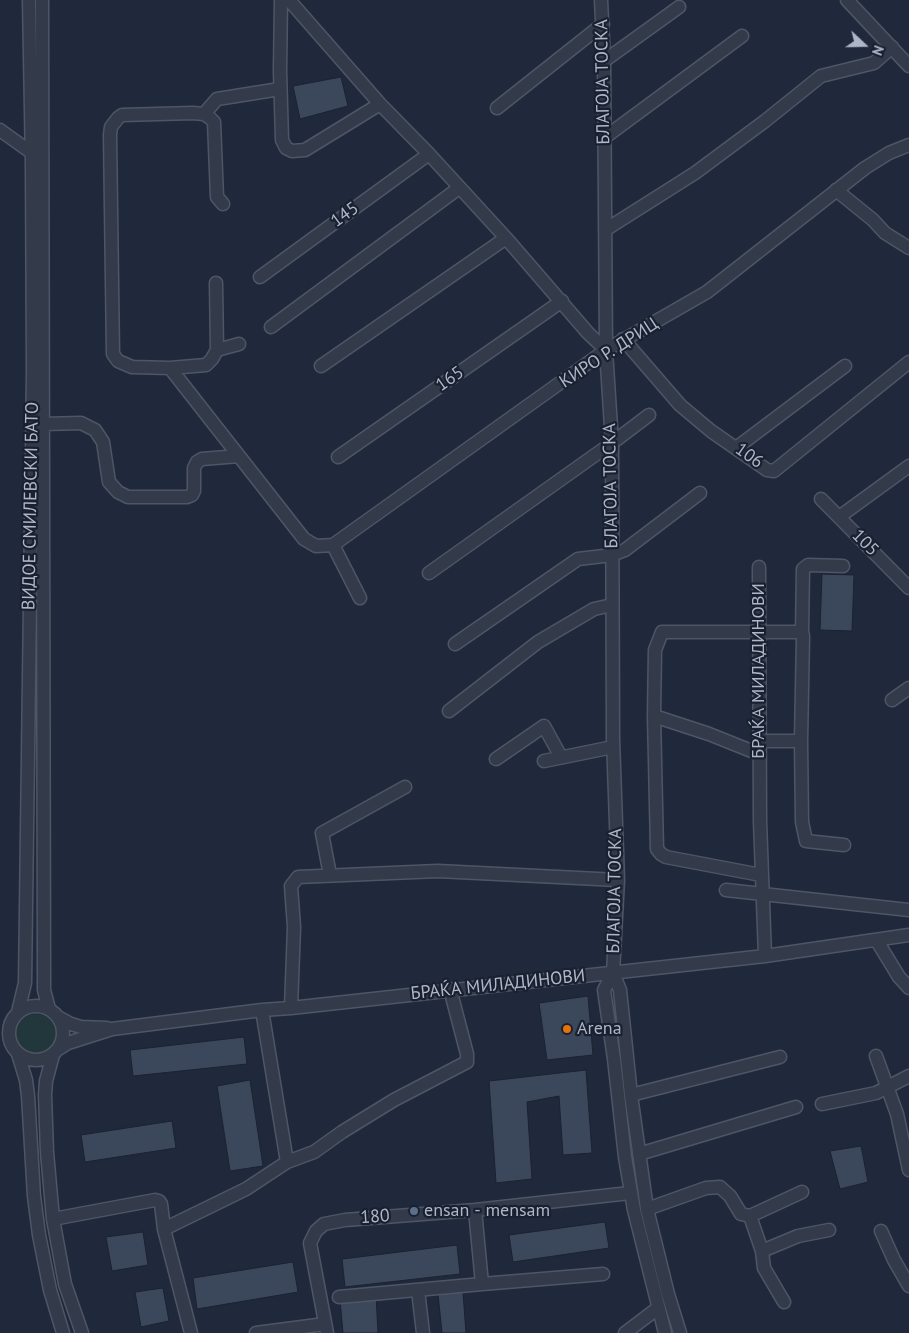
<!DOCTYPE html>
<meta charset="utf-8">
<style>
body{margin:0}
#map{position:relative;width:909px;height:1333px;overflow:hidden;background:#1f293b;font-family:"PT Sans",sans-serif}
canvas{display:block}
.north{position:absolute;left:839px;top:20px;width:50px;height:50px;-webkit-text-stroke:4px #192130;paint-order:stroke;rotate:111deg;font-size:14px;font-weight:700;line-height:20px;text-align:center;color:#aeb6c8}
.north::after{content:'';display:block;margin:auto;width:18px;height:22px;background:#aeb6c8;clip-path:polygon(50% 0,100% 100%,50% 72%,0 100%)}
</style>
<div id="map">
<canvas width="909" height="1333"></canvas>
<div class="north">N</div>
</div>
<script>
const ctx = document.querySelector('canvas').getContext('2d');
ctx.lineJoin = 'round';
function paint(path, color) { ctx.fillStyle = color; ctx.fill(path, 'evenodd'); }
const toPath = rows => new Path2D(rows.map(r => 'M' + r).join(''));
function stroke(path, color, width, dash) { ctx.strokeStyle = color; ctx.lineWidth = width; ctx.lineCap = dash ? 'butt' : 'round'; ctx.setLineDash(dash || []); ctx.stroke(path); }
function label(font, color, halo, rows, align = 'center') {
  ctx.font = font + ' "PT Sans",sans-serif'; ctx.lineWidth = 4.5; ctx.setLineDash([]); ctx.textBaseline = 'middle'; ctx.strokeStyle = halo; ctx.fillStyle = color; for (const [text, x, y, turn = 0] of rows) {
    ctx.save(); ctx.translate(x, y); ctx.rotate((+turn || 0) * Math.PI / 180); ctx.textAlign = isNaN(turn) ? turn : align; if (halo) ctx.strokeText(text, 0, 0); ctx.fillText(text, 0, 0); ctx.restore();
  }
}
paint(toPath([
 '16 1034a20 20 0 1 1 40 0a20 20 0 1 1-40 0Z'
]), '#21373c');
const building = toPath([
 [341,77,348,106,300,119,293,86,341,77],
 [822,574,854,575,852,631,820,630,822,574],
 [588,996,593,1055,547,1060,539,1003,588,996],
 [244,1037,247,1064,133,1076,130,1050,244,1037],
 [586,1070,592,1153,563,1155,559,1096,527,1102,532,1179,496,1183,489,1081,586,1070],
 [250,1080,263,1166,230,1171,217,1086,250,1080],
 [172,1121,176,1148,85,1162,81,1135,172,1121],
 [861,1146,868,1182,840,1189,830,1151,861,1146],
 [605,1222,609,1248,513,1262,509,1235,605,1222],
 [143,1232,148,1265,112,1271,106,1237,143,1232],
 [457,1245,460,1274,345,1287,342,1259,457,1245],
 [293,1262,298,1292,197,1309,193,1278,293,1262],
 [163,1288,169,1321,141,1327,135,1292,163,1288],
 [463,1292,466,1333,442,1333,438,1294,463,1292],
 [376,1294,378,1333,343,1333,340,1300,376,1294]
]);
paint(building, '#3b475b');
stroke(building, '#1b2332', 1);
const minor = toPath([
 [42,0,44,973,44,990,49,1009],
 [281,0,280,71,282,140,286,148,292,151,305,150,380,104],
 [289,0,380,104,429,154,506,238,588,333,606,350],
 [601,0,604,61,606,350,612,443,613,739,618,880,613,973,620,990,631,1095,647,1209,668,1294,680,1333],
 [847,0,909,66],
 [604,61,679,7],
 [497,108,603,24],
 [204,114,217,99,280,89],
 [0,130,32,153],
 [604,138,742,36],
 [836,190,873,220,885,233,909,248],
 [223,204,217,197,214,122,210,118,204,114,193,113,122,115,118,118,111,127,110,135,113,354,118,361,132,367,170,368,206,365,212,359,217,350,239,344],
 [605,230,695,173,765,121,821,76,874,63,892,47],
 [260,277,429,154],
 [216,283,217,350],
 [271,327,459,188],
 [623,339,680,405,711,431,767,470,774,471,909,362],
 [321,366,506,238],
 [170,368,304,539,316,546,333,545,606,350,707,292,865,168,889,153,909,145],
 [43,424,81,423,95,430,103,442,109,482,118,492,128,497,187,497,192,495,194,491,194,468,197,462,202,459,239,456],
 [736,448,845,366],
 [338,457,562,301],
 [821,499,909,588],
 [839,517,909,466],
 [333,545,360,598],
 [759,567,760,821,765,956],
 [429,573,612,443,649,415],
 [802,632,803,569,808,565,843,566],
 [455,644,578,559,612,555,625,550,700,493],
 [892,700,909,688],
 [449,711,538,642,594,609,612,605],
 [654,716,655,650,662,632,802,632,803,636,801,741,802,822,806,841,844,845],
 [760,741,801,741],
 [759,754,709,734,654,716,657,849,661,854,666,857,761,875],
 [496,759,544,726,561,757],
 [544,761,613,747],
 [330,875,322,833,405,787],
 [726,890,909,910],
 [877,941,899,977,909,988],
 [613,973,604,990,614,1059,625,1157,634,1210,665,1333],
 '9 1033a27 27 0 1 1 54 0a27 27 0 1 1-54 0Z',
 [291,1008,294,927,291,886,298,877,438,871,618,880],
 [18,1012,25,983,33,371,32,166,29,0],
 [58,1017,71,1024,81,1027,107,1028],
 [57,1050,68,1043,112,1029,262,1010,291,1008,765,956,909,935],
 [18,1054,26,1080,28,1096,34,1196,39,1235,50,1290,63,1333],
 [53,1055,46,1081,45,1095,47,1152,53,1219,65,1284,82,1333],
 [876,1056,897,1114,909,1170],
 [631,1095,780,1057],
 [822,1104,876,1093,909,1076],
 [639,1154,796,1107],
 [287,1162,314,1152,342,1132,394,1100,467,1062,467,1054,450,989],
 [647,1209,706,1188,720,1187,730,1196,741,1214,750,1216,802,1192],
 [475,1210,482,1284,603,1274],
 [750,1216,762,1251,764,1268,784,1302],
 [53,1219,155,1200,159,1201,161,1204,164,1229,191,1333],
 [164,1229,246,1189,287,1162,262,1010],
 [881,1231,894,1260,909,1286],
 [762,1251,798,1236,829,1230],
 [418,1290,423,1333],
 [339,1297,482,1284],
 [256,1333,325,1324],
 [327,1333,310,1243,316,1231,324,1224,345,1220,475,1210,630,1193],
 [625,1333,658,1308]
]);
stroke(minor, '#4e5666', 15);
stroke(minor, '#333b4b', 12);
for (const [x, y, r, color] of [
 [567,1029,5,"#e8710a"],
 [414,1211,5,"#5c6f8a"]
]) { const dot = new Path2D(); dot.arc(x, y, r, 0, 2 * Math.PI); ctx.fillStyle = color; ctx.fill(dot); stroke(dot, '#192130', 2); }
label('18px', '#aeb6c8', '#192130', [
 ["БЛАГОЈА ТОСКА",603,82,-91],
 ["145",345,215,-36],
 ["КИРО Р. ДРИЦ",609,353,-33],
 ["165",450,379,-35],
 ["106",749,456,35],
 ["БЛАГОЈА ТОСКА",611,486,-91],
 ["ВИДОЕ СМИЛЕВСКИ БАТО",31,506,-89],
 ["105",865,543,45],
 ["БРАЌА МИЛАДИНОВИ",759,671,-90],
 ["БЛАГОЈА ТОСКА",615,891,-89],
 ["БРАЌА МИЛАДИНОВИ",498,985,-6],
 ["180",375,1217,-4]
]);
label('18px', '#aeb6c8', '#192130', [
 ["Arena",577,1029],
 ["ensan - mensam",424,1211]
], 'left');
</script>
